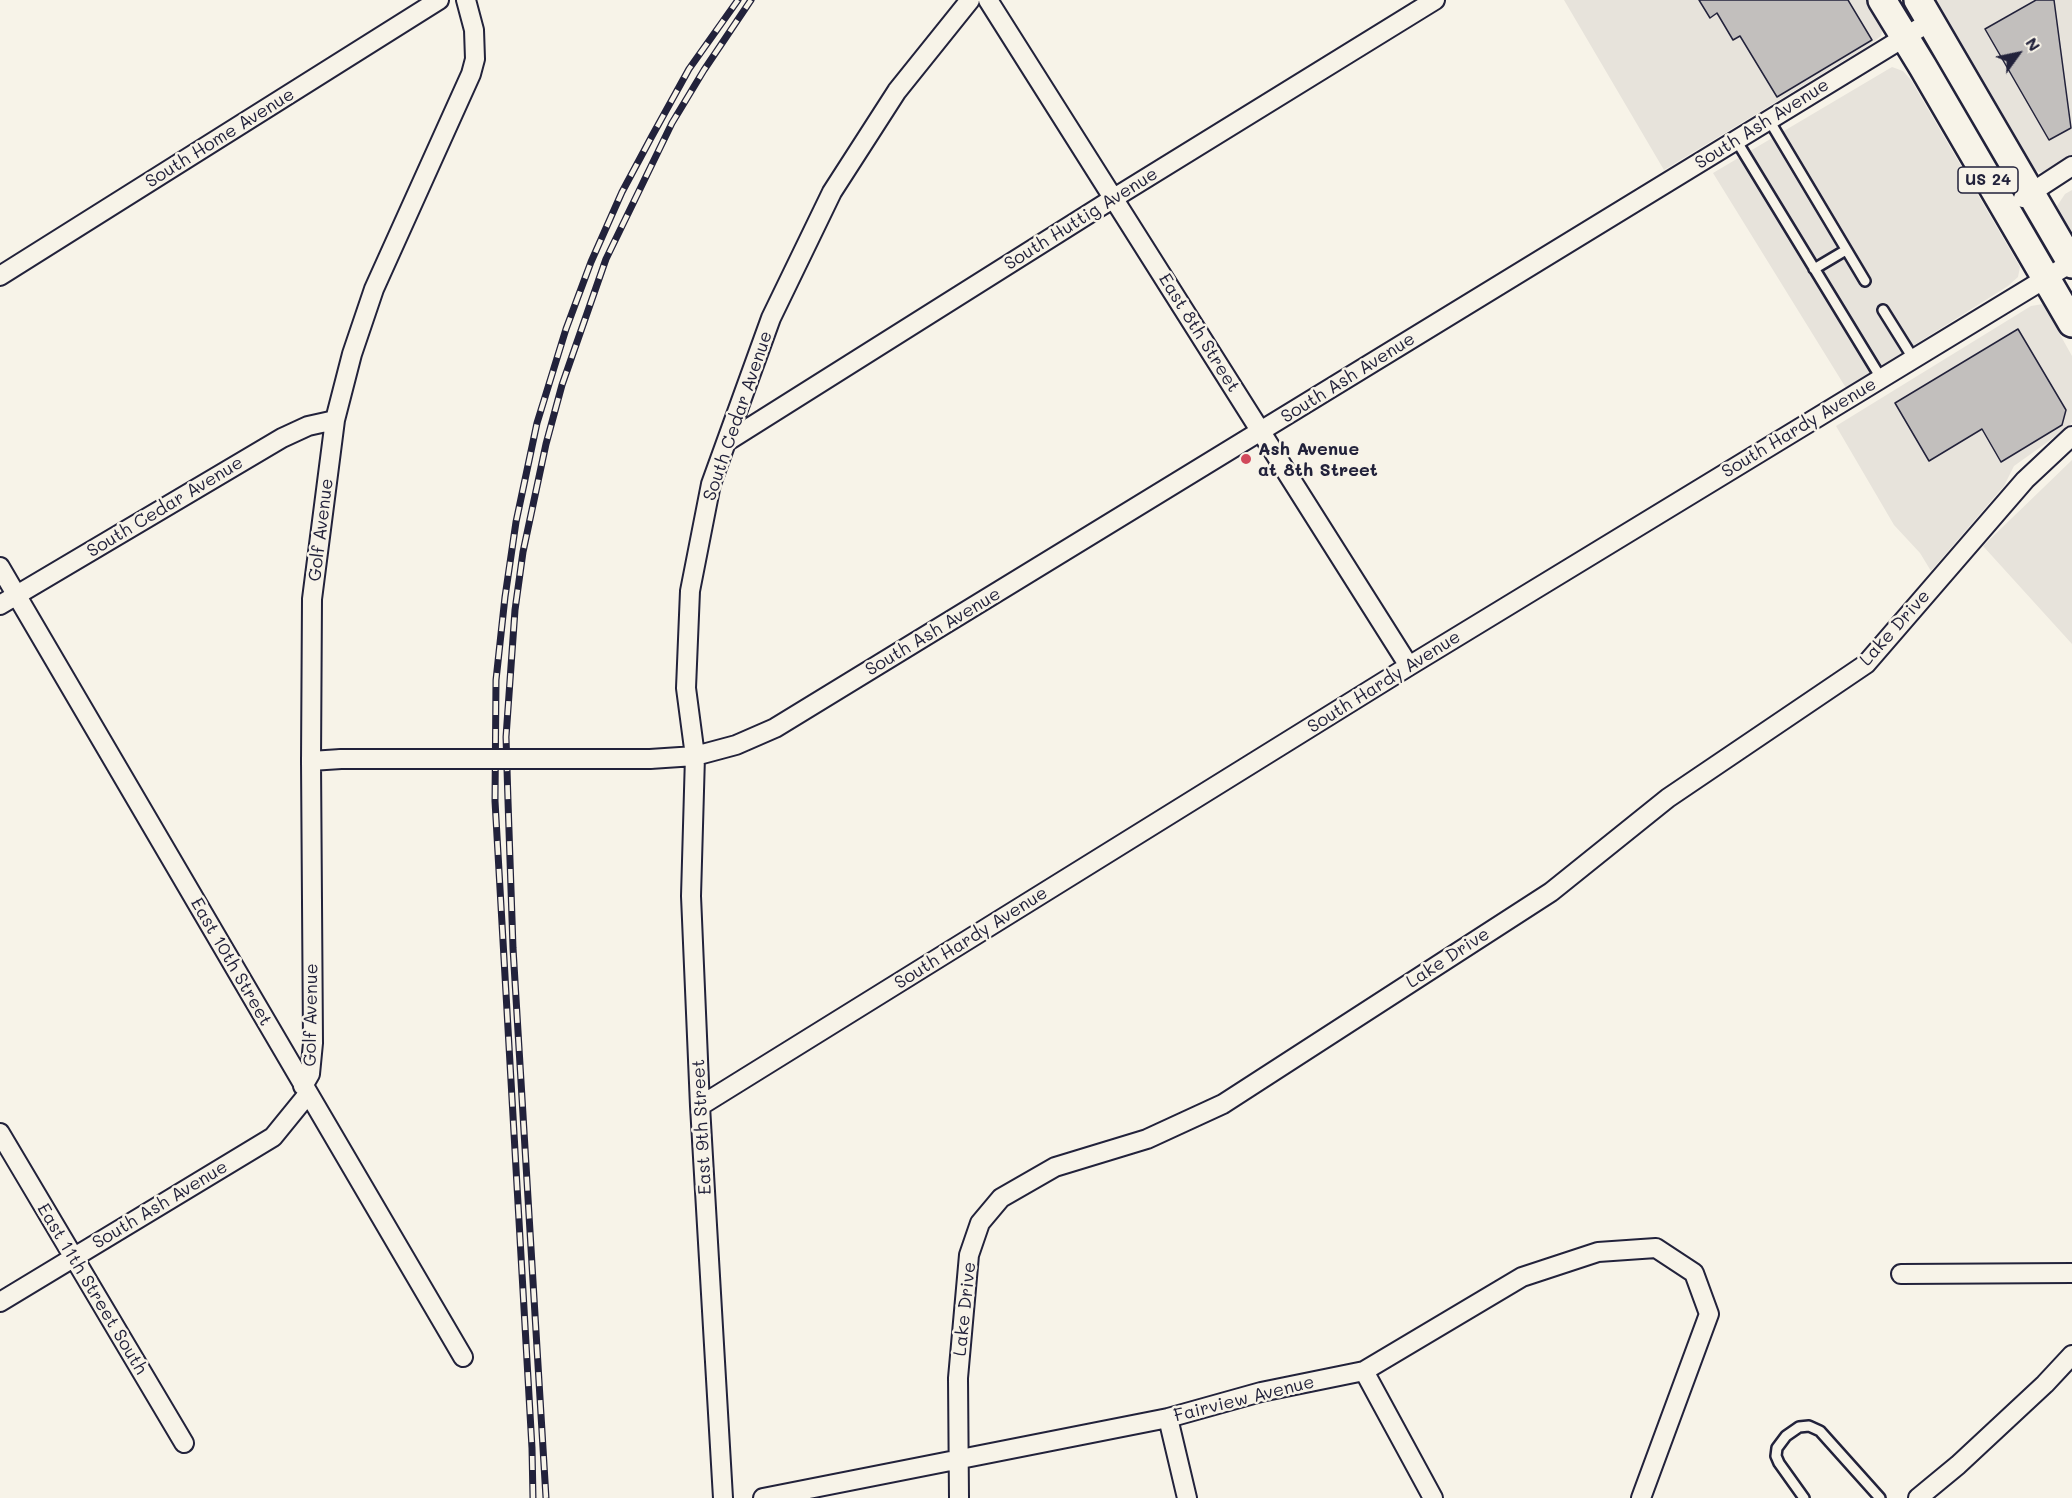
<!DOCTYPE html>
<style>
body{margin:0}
#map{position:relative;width:2072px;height:1498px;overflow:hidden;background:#f7f3e8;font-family:Mali,sans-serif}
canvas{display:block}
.north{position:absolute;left:1988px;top:24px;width:60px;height:60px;-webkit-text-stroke:4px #f7f3e8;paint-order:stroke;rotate:57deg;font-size:16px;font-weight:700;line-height:24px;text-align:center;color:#22223b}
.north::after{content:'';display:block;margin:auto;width:21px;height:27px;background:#22223b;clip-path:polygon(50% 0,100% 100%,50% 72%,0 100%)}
</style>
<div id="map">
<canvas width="2072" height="1498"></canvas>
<div class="north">N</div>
</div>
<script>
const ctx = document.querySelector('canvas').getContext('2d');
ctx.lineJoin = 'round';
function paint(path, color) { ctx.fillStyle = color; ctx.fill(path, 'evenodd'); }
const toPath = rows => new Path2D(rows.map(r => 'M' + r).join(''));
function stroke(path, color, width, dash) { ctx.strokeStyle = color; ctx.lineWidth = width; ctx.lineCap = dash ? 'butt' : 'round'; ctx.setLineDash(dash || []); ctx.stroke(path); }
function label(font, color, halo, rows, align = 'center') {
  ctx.font = font + ' Mali,sans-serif'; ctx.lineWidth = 5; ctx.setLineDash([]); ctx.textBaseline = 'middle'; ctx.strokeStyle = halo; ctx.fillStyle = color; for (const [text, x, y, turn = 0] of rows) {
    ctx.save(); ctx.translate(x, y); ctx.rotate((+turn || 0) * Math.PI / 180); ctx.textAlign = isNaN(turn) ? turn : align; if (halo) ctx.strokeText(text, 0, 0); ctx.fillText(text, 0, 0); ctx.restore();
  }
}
paint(toPath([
 [1564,0,1868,0,1883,26,1881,36,1868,46,1664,170],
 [1927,0,2072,0,2072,155,2044,173,2031,170],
 [1892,67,1903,71,1911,80,2020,267,2018,277,2008,286,1846,388,1713,173],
 [2072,190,2072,243,2057,219,2057,206,2065,194],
 [2043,304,2072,356,2072,422,2070,426,2014,466,2004,486,1931,571,1920,553,1894,525,1836,426,2031,306],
 [2072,460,2072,644,1983,546]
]), '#e7e3db');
const building = toPath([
 [1699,0,1848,0,1872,40,1777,97,1740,36,1733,40,1717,13,1710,18,1699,0],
 [2036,0,2054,0,2071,128,2049,140,1985,29,2036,0],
 [2018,329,2066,410,2062,425,2001,462,1982,429,1929,461,1895,403,2018,329]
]);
paint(building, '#c2bfbd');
stroke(building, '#22223b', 1.5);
const lane = toPath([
 [1769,120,1865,281],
 [1736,140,1881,378],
 [1814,269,1846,250],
 [1883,310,1913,358],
 [1804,1498,1779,1463,1776,1456,1777,1448,1786,1436,1799,1427,1809,1426,1820,1431,1880,1498]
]);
const street = toPath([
 [988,0,1409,666],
 [2023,198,2072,166],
 [0,276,439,0],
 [728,441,1114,198,1435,0],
 [0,567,463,1357],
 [0,605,282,438,308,426,335,420],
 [650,759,695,756,736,745,775,728,1931,21],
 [311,761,341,759],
 [303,1086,310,1074,313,1043,311,761,312,599,335,420,352,354,374,289,471,74,475,59,474,30,466,0],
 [700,1106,1409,666,2071,263],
 [0,1133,184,1443],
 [1901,1274,2072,1273],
 [0,1302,273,1137,308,1094],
 [1364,1371,1433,1498],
 [1168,1418,1187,1498],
 [723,1498,700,1106,691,896,695,756,686,688,690,591,711,484,771,318,832,192,897,91,970,0],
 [763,1498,1168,1418,1261,1392,1364,1371,1522,1277,1598,1252,1656,1248,1694,1273,1709,1314,1641,1498],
 [959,1498,958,1378,969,1255,980,1223,1001,1198,1055,1167,1147,1139,1223,1104,1551,892,1668,798,1866,664,2025,480,2072,436],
 [1918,1498,1958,1465,2045,1384,2072,1355]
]);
const primary = toPath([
 [1882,0,1923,67,2072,323],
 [1918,0,2072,264]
]);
stroke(lane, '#22223b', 14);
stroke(street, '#22223b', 22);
stroke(primary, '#22223b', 32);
stroke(lane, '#f7f3e8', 9);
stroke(street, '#f7f3e8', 18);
stroke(primary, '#f7f3e8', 27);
const rail = toPath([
 [533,1498,532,1448,495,801,496,680,505,597,516,522,537,423,566,329,591,262,622,192,652,136,689,69,738,0],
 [546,1498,513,948,508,801,506,737,515,610,523,552,546,444,562,385,606,259,672,123,704,70,751,0]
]);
stroke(rail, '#22223b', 7);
stroke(rail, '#f7f3e8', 4.5, [14]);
const streetBridge = toPath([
 [341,759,650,759]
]);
stroke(streetBridge, '#22223b', 22, []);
stroke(streetBridge, '#f7f3e8', 18);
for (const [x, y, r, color] of [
 [1246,459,6,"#d1495b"]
]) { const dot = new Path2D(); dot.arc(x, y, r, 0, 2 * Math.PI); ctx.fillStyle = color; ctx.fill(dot); stroke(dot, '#f7f3e8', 2); }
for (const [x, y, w] of [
 [1988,180,60]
]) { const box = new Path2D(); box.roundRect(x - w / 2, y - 13, w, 26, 4.5); ctx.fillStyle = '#f7f3e8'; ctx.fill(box); stroke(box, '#22223b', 1.5); }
label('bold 16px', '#22223b', null, [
 ["US 24",1988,180]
]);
label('18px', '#22223b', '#f7f3e8', [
 ["South Ash Avenue",1762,124,-32],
 ["South Home Avenue",220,138,-32],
 ["South Huttig Avenue",1081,219,-32],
 ["East 8th Street",1199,333,58],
 ["South Ash Avenue",1348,378,-32],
 ["South Cedar Avenue",738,416,-71],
 ["South Hardy Avenue",1799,428,-31],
 ["South Cedar Avenue",165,507,-31],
 ["Golf Avenue",321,530,-83],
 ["Lake Drive",1895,628,-48],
 ["South Ash Avenue",933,632,-31],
 ["South Hardy Avenue",1384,682,-32],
 ["South Hardy Avenue",971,938,-32],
 ["Lake Drive",1448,958,-33],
 ["East 10th Street",231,962,60],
 ["Golf Avenue",311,1015,-89],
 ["East 9th Street",702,1127,-93],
 ["South Ash Avenue",160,1205,-31],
 ["East 11th Street South",92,1289,59],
 ["Lake Drive",965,1309,-84],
 ["Fairview Avenue",1244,1399,-14]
]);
label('bold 18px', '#22223b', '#f7f3e8', [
 ["Ash Avenue",1258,449],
 ["at 8th Street",1258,470]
], 'left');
</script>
